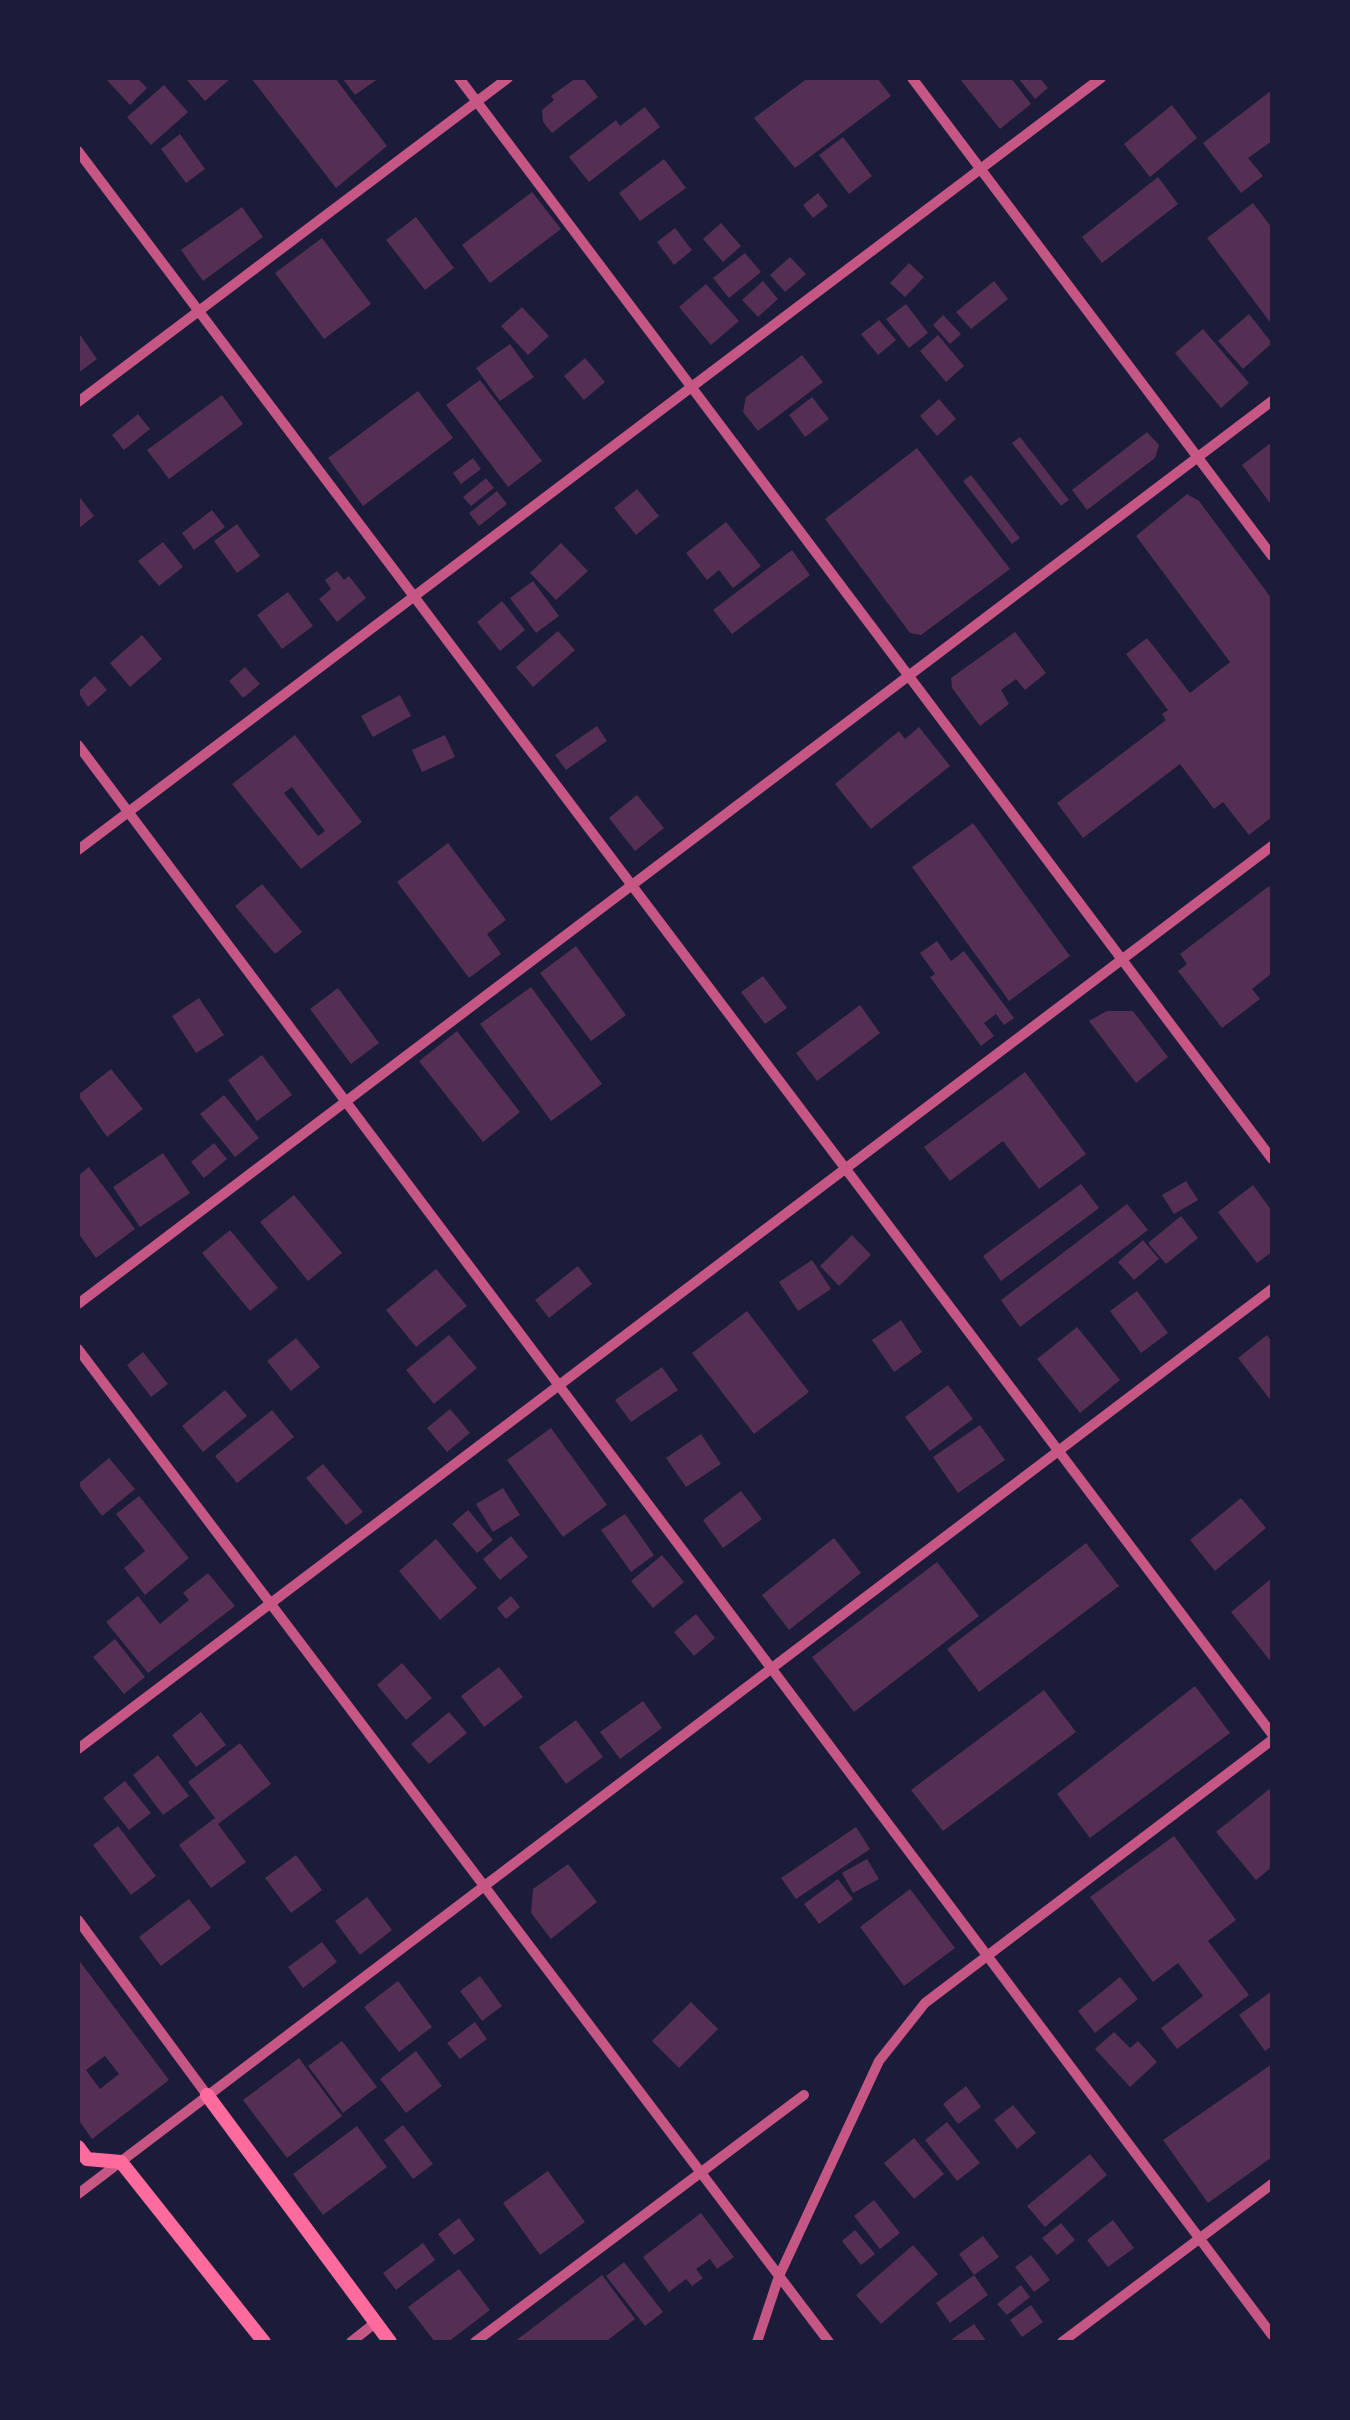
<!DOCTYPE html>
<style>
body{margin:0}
#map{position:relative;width:1350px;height:2420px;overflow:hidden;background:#1b1b3a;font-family:Georgia,serif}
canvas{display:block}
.frame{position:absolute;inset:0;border:80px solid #1b1b3a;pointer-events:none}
</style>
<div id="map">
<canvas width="1350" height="2420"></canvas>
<div class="frame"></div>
</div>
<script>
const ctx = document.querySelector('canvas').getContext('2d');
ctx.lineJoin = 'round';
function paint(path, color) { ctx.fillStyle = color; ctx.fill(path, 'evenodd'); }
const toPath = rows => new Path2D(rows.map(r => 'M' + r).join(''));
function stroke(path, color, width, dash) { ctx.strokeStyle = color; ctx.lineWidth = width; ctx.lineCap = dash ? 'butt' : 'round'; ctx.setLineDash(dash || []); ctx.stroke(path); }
paint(toPath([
 [105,78,137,78,147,88,130,105],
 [185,78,231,78,205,101],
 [251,78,335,78,387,146,336,188],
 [342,78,379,78,355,95],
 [576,78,583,78,598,97,552,133,543,122,542,110,554,100,551,96],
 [808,78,877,78,891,96,795,168,754,118],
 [959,78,1011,78,1031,104,1000,129],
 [1018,78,1040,78,1048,88,1035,99],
 [164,85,188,112,151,145,127,117],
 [1272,90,1272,141,1248,158,1263,176,1241,193,1203,143],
 [1172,105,1197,138,1150,177,1124,144],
 [645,107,660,127,589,182,569,157,616,120,620,126],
 [180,134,205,169,186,183,161,149],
 [843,137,872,176,849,194,819,155],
 [664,159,686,188,640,221,619,193],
 [1158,177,1178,204,1102,263,1082,237],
 [532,192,561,229,490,283,462,245],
 [818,193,828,206,813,218,803,205],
 [1253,203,1272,228,1272,325,1207,238],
 [242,207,263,237,203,281,181,250],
 [416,217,454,268,425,290,386,240],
 [721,223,741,246,723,262,703,239],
 [675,228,692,250,674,265,657,242],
 [322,238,371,304,324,339,275,273],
 [745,253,761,272,729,298,713,278],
 [790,257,806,274,785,292,770,275],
 [909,263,924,277,905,297,890,283],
 [763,281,778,299,758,317,742,300],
 [994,281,1008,299,971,329,956,312],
 [706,284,739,321,711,345,679,307],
 [906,304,928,333,909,348,886,319],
 [522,307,549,336,528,355,501,326],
 [1249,314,1272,343,1243,369,1218,341],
 [943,315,961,334,950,344,933,325],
 [879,320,896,340,878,355,861,334],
 [1203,329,1249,383,1221,408,1175,353],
 [78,332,97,359,78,373],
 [938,335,964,366,946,382,920,351],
 [510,344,534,377,500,401,476,368],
 [802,355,823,382,758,431,743,412,746,397],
 [585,358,605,382,584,400,564,376],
 [480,380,542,461,508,487,446,405],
 [418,391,453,438,363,506,328,458],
 [222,395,243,424,169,479,147,450],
 [812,397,829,419,805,437,789,415],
 [939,399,956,419,937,436,920,416],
 [138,414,150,429,124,450,112,435],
 [1147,432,1159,445,1155,458,1087,510,1072,490],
 [1020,437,1069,500,1061,506,1012,443],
 [1272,442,1272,506,1242,465],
 [917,448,1010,569,921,635,910,633,825,519],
 [473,458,481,469,461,484,453,473],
 [971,475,1020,538,1012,544,963,481],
 [486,478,494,488,471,506,463,497],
 [637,489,659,516,636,535,614,508],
 [497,491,507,504,479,526,469,513],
 [1187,494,1199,501,1272,599,1272,817,1249,835,1223,802,1214,809,1180,764,1083,838,1057,803,1166,720,1162,714,1168,710,1126,654,1147,638,1190,693,1230,662,1136,536],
 [78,495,94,516,78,529],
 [212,510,225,527,194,550,182,533],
 [726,522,761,566,733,588,719,570,707,580,686,553],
 [237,524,260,556,237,573,214,541],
 [163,542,183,567,159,586,138,561],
 [561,543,588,571,556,600,530,573],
 [792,550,810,575,732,634,713,610],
 [337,571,344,580,349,576,366,598,337,622,319,599,331,589,325,580],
 [533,581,559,616,536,633,510,598],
 [288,592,313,626,282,649,257,615],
 [502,601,525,630,500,651,477,622],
 [558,631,575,650,533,687,516,667],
 [1015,632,1046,673,1025,690,1016,679,1001,690,1009,704,980,726,952,688,951,678],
 [142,635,162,659,130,687,110,663],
 [245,667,260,684,243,698,229,681],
 [95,676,107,690,88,707,78,692],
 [400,695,411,716,373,737,361,716],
 [597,726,607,741,566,770,555,755],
 [919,727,950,766,871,829,835,784,899,731,905,739],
 [295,735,362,822,301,869,232,784],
 [292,787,325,831,318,836,284,793],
 [445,735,455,757,422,772,412,750],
 [637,795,664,828,635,851,609,818],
 [973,823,1070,956,1009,1001,912,867],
 [448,843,506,920,487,934,501,954,469,978,397,882],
 [262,884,302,932,275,954,235,906],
 [1269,886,1272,891,1272,973,1252,989,1260,999,1222,1028,1178,971,1187,964,1180,954],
 [937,941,951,961,964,951,1014,1018,1004,1025,996,1014,984,1023,994,1036,981,1046,930,977,935,974,920,953],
 [576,946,626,1015,591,1041,540,973],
 [763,976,787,1008,765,1024,741,992],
 [531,987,602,1084,551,1121,480,1024],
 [338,988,379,1043,351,1064,310,1009],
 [199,998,224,1035,196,1053,172,1016],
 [860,1005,880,1033,817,1081,796,1053],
 [1107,1011,1133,1011,1168,1057,1136,1083,1089,1021],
 [457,1031,520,1112,483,1142,419,1061],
 [262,1055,292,1095,257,1121,228,1080],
 [111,1069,143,1109,107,1137,78,1095],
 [1025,1072,1086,1154,1039,1189,1003,1141,950,1181,924,1147],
 [224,1095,259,1138,235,1157,200,1114],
 [214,1143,227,1159,204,1178,191,1162],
 [163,1153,190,1193,140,1227,113,1187],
 [89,1167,135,1229,96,1258,78,1233,78,1176],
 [1186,1181,1198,1200,1174,1214,1162,1195],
 [1081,1184,1099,1208,1001,1281,983,1256],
 [1253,1185,1272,1211,1272,1252,1257,1263,1218,1212],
 [294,1195,342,1253,308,1281,260,1222],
 [1127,1204,1148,1230,1020,1327,1001,1300],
 [1181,1216,1198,1238,1166,1264,1148,1243],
 [230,1230,278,1288,250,1311,202,1253],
 [852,1235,871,1255,839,1286,820,1266],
 [1143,1240,1159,1259,1134,1280,1118,1262],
 [812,1260,831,1289,798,1311,779,1282],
 [578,1266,592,1284,549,1318,535,1300],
 [436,1269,467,1306,416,1347,386,1310],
 [1137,1291,1168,1333,1141,1353,1110,1311],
 [747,1311,809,1392,754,1434,692,1353],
 [901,1320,922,1352,894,1372,872,1340],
 [1077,1327,1120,1380,1080,1413,1037,1359],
 [449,1335,477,1368,434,1404,406,1370],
 [1267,1335,1272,1342,1272,1402,1238,1358],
 [296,1338,320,1367,291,1391,267,1361],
 [143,1352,168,1384,151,1397,127,1365],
 [662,1367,678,1390,631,1422,615,1400],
 [948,1385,973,1419,930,1451,905,1417],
 [225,1390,247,1416,203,1452,182,1426],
 [450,1409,470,1433,447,1452,427,1428],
 [272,1410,294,1437,237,1483,215,1456],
 [980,1425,1005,1460,958,1493,933,1457],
 [551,1428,607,1505,563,1537,507,1460],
 [701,1434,721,1464,686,1487,666,1458],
 [109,1458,135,1489,102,1516,78,1484],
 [323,1464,363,1512,346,1525,306,1478],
 [503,1488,520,1515,493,1532,476,1504],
 [741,1491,762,1519,723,1548,703,1520],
 [139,1496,189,1558,145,1595,124,1568,145,1551,116,1514],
 [1241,1498,1266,1528,1215,1571,1190,1540],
 [468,1510,493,1540,477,1553,452,1524],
 [625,1514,654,1555,631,1572,601,1530],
 [511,1536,528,1557,500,1580,483,1559],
 [834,1538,861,1573,789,1630,762,1595],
 [436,1539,477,1588,440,1620,399,1571],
 [1086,1543,1119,1586,979,1692,947,1649],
 [662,1555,684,1582,653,1608,631,1581],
 [937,1562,979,1616,854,1712,812,1657],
 [208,1573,235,1606,148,1673,106,1622,138,1596,160,1624,189,1600,183,1593],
 [1272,1578,1272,1663,1231,1612],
 [511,1596,520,1607,506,1619,497,1608],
 [696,1614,715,1638,694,1656,674,1632],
 [115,1639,145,1677,124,1694,93,1657],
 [402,1663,432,1698,406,1720,377,1685],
 [499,1667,523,1697,484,1727,461,1696],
 [1195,1686,1230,1733,1090,1838,1057,1794],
 [1044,1690,1076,1732,943,1831,911,1790],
 [643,1701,662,1728,620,1759,600,1732],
 [201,1712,226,1745,196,1767,172,1735],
 [449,1712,467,1733,429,1764,411,1744],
 [576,1720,603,1757,566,1784,539,1747],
 [240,1743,271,1784,218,1824,246,1862,211,1888,179,1845,215,1818,188,1782],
 [158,1755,189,1796,163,1815,133,1775],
 [125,1781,151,1813,129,1830,103,1798],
 [1272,1787,1272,1867,1256,1880,1216,1832],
 [118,1826,156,1876,131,1895,93,1845],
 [856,1827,870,1849,796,1899,781,1878],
 [1174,1836,1236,1920,1208,1941,1249,1995,1177,2049,1161,2028,1203,1996,1178,1963,1153,1982,1090,1897],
 [296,1855,322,1890,291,1913,265,1878],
 [867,1859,879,1879,853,1893,842,1873],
 [568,1864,597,1902,551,1939,531,1913,533,1889],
 [838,1879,853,1899,819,1924,804,1904],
 [910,1889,955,1948,904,1986,860,1927],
 [367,1897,392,1930,360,1955,335,1921],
 [189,1899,211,1928,161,1966,139,1937],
 [322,1942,337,1962,303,1988,288,1967],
 [78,1959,169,2080,92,2139,78,2119],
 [105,2056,119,2074,100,2089,86,2070],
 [480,1976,502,2006,482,2021,460,1991],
 [1120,1977,1138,1999,1095,2033,1078,2011],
 [398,1981,432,2027,399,2052,364,2007],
 [1272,1991,1272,2046,1265,2051,1239,2015],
 [691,2002,718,2029,679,2068,652,2041],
 [475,2022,487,2039,460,2059,447,2043],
 [1114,2032,1130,2048,1138,2041,1157,2062,1130,2087,1095,2049],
 [342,2041,377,2087,343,2113,308,2066],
 [416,2051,442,2086,406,2113,380,2079],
 [299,2058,342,2116,287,2158,243,2100],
 [1272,2064,1272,2157,1208,2203,1163,2140],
 [966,2086,981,2107,958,2124,943,2104],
 [1013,2105,1036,2133,1017,2149,994,2120],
 [947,2122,980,2163,957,2181,925,2140],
 [403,2125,433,2164,413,2179,384,2140],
 [357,2126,387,2167,323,2215,293,2174],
 [914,2138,944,2174,914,2199,884,2163],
 [1090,2154,1107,2175,1045,2227,1027,2206],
 [548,2171,585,2222,540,2255,503,2203],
 [874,2200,900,2233,880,2249,854,2216],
 [701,2213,734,2257,717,2269,710,2259,696,2269,703,2278,692,2286,686,2279,669,2292,643,2257],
 [459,2218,475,2240,454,2255,438,2234],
 [1113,2220,1134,2248,1108,2267,1087,2240],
 [1061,2223,1075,2240,1057,2255,1042,2238],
 [855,2230,875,2254,861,2265,842,2241],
 [983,2236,999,2257,974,2275,988,2295,950,2323,936,2303,974,2275,959,2254],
 [423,2243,435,2260,396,2290,383,2273],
 [913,2245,938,2274,881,2324,856,2295],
 [1031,2255,1050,2280,1034,2292,1015,2267],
 [624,2262,663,2312,645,2326,606,2276],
 [459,2269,490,2310,448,2342,435,2342,408,2307],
 [602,2275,635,2319,608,2340,605,2342,514,2342],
 [1021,2285,1030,2297,1007,2315,997,2304],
 [1031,2305,1043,2322,1022,2337,1010,2320],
 [974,2324,987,2342,954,2342,952,2339]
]), '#542f53');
stroke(toPath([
 [459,78,1272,1159],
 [912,78,1272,556],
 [78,151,1272,1734],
 [78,402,508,78],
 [78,745,1272,2335],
 [78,850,1101,78],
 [78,1304,1272,401],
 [78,1349,829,2342],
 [78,1749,1272,846],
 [78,1920,207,2095],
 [78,2194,1272,1289],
 [351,2342,375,2323],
 [475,2342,804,2095],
 [757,2342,779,2276,879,2061,925,2003,1272,1740],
 [1062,2342,1272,2184]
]), '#c65784', 10);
stroke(toPath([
 [207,2095,390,2342],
 [78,2147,87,2159,121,2162,264,2342]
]), '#ff6b9d', 14);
</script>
